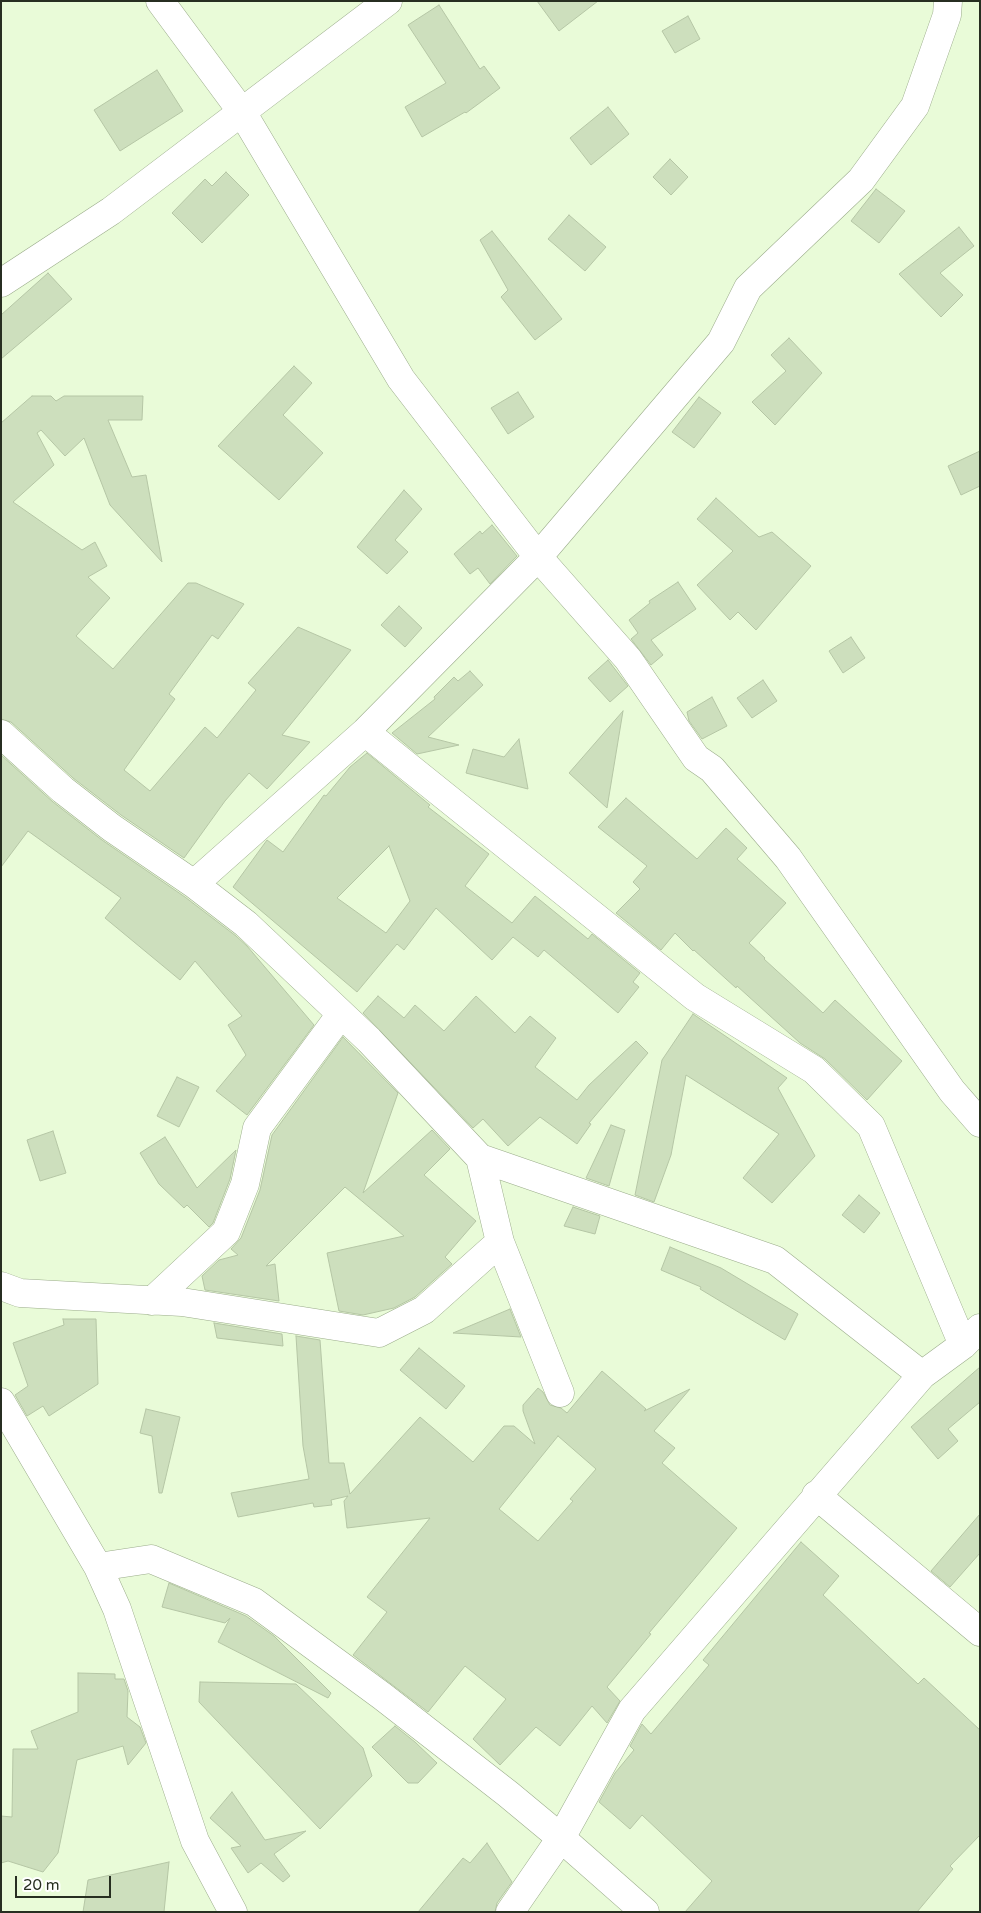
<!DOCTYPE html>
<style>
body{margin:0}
#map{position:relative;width:981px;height:1913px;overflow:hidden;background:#e9fbd8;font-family:"Varela Round",sans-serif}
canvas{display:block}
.frame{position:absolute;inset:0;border:2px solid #272e21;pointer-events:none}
.scale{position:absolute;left:15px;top:1876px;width:96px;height:22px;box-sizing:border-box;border:2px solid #272e21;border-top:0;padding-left:6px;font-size:15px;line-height:18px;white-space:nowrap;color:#272e21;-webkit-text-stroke:4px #fff;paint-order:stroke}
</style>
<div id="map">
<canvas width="981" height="1913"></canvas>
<div class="frame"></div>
<div class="scale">20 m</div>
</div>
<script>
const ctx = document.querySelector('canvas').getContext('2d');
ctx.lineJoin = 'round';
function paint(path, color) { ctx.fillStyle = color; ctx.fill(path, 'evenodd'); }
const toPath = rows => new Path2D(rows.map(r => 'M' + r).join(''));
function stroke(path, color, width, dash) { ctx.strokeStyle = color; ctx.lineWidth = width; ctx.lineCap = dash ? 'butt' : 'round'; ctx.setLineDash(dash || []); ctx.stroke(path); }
const building = toPath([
 [537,1,598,1,559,31,537,1],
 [439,5,480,69,484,66,500,88,466,113,465,112,422,137,405,107,446,83,408,25,439,5],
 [688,16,700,39,675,53,662,31,688,16],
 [157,70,183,111,120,151,94,110,157,70],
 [608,107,629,134,591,165,570,138,608,107],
 [670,159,688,177,671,195,653,177,670,159],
 [226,172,249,195,202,243,172,213,205,179,212,186,226,172],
 [876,189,905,211,879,243,851,221,876,189],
 [569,215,606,247,585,271,548,239,569,215],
 [959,227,974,246,940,273,963,295,941,317,899,274,959,227],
 [492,231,562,319,535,340,501,297,508,290,480,240,492,231],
 [48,273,72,299,1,359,1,315,48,273],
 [789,338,822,373,775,425,752,402,786,371,771,355,789,338],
 [294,366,312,383,283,415,323,453,279,500,218,446,294,366],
 [518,392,534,417,508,434,491,408,518,392],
 [32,396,51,396,56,401,64,396,143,396,142,420,108,420,132,477,146,475,162,562,110,505,84,438,65,456,41,430,37,433,54,465,13,502,82,550,95,542,107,566,88,577,110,598,76,636,113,669,188,583,196,583,244,604,218,639,212,635,169,694,175,699,124,770,150,791,205,727,217,738,256,690,248,683,298,627,351,650,282,735,310,742,267,789,249,773,225,801,184,858,121,815,73,778,11,722,1,719,1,423,32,396],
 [699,397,721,413,694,448,672,432,699,397],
 [980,451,980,486,961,495,948,466,980,451],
 [404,490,422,509,395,540,408,552,387,574,357,547,404,490],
 [716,498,759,537,772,532,811,566,756,630,738,612,730,620,697,585,733,551,697,519,716,498],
 [492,525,517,556,490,584,478,568,470,574,454,554,480,531,482,534,492,525],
 [678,582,696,609,651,640,663,655,651,665,631,639,638,633,629,620,650,603,649,601,678,582],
 [399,606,422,628,405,647,381,625,399,606],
 [851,637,865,658,843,673,829,651,851,637],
 [608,660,628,686,610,702,588,678,608,660],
 [470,671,483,685,428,737,459,745,417,754,392,733,435,699,434,697,454,677,458,681,470,671],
 [763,680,777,701,752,718,737,698,763,680],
 [712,697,727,726,702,739,689,721,687,712,712,697],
 [623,711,607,808,569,773,623,711],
 [519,739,528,789,466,773,473,749,504,757,519,739],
 [367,753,430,805,428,807,489,854,465,886,512,923,535,896,588,939,592,934,640,973,633,982,639,987,618,1013,544,950,538,957,513,937,492,960,436,908,404,950,397,944,357,992,233,887,267,840,283,852,324,795,326,796,350,767,367,753],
 [389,846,410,901,386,933,337,898,389,846],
 [1,755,53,802,102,840,185,897,236,936,247,946,314,1025,247,1115,216,1091,246,1055,228,1025,242,1016,195,961,180,980,105,918,121,898,28,831,1,867,1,755],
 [626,798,697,859,726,828,747,848,737,859,786,903,749,943,765,958,764,959,823,1013,835,1000,902,1061,867,1100,825,1059,800,1043,737,986,736,988,694,950,693,951,675,933,661,950,616,913,640,889,633,882,647,866,598,827,626,798],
 [378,996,404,1018,415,1005,444,1031,476,996,515,1033,530,1016,556,1038,535,1067,577,1100,589,1085,636,1041,648,1053,589,1123,591,1124,577,1144,540,1117,508,1146,483,1119,473,1128,363,1013,378,996],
 [693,1014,787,1078,778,1088,815,1156,772,1203,743,1178,779,1134,686,1075,671,1155,654,1202,635,1195,662,1060,693,1014],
 [343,1037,398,1093,363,1193,432,1130,450,1149,424,1175,476,1221,445,1257,452,1264,415,1297,394,1308,363,1315,339,1311,327,1253,404,1236,345,1187,266,1266,275,1264,279,1301,205,1290,202,1276,219,1260,238,1255,231,1249,241,1238,260,1190,272,1135,343,1037],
 [177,1077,199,1087,179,1127,157,1116,177,1077],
 [611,1125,625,1130,609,1186,586,1178,611,1125],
 [53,1131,66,1173,40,1181,27,1140,53,1131],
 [165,1137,197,1188,236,1150,230,1179,213,1223,209,1227,187,1205,184,1208,159,1184,140,1153,165,1137],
 [859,1195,880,1213,864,1233,842,1215,859,1195],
 [573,1207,600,1216,595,1234,564,1226,573,1207],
 [670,1247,721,1268,798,1314,785,1340,700,1289,701,1287,661,1270,670,1247],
 [510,1309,521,1337,453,1333,510,1309],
 [63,1319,96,1319,98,1384,49,1416,43,1406,27,1416,15,1395,28,1386,13,1343,64,1325,63,1319],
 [214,1323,282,1334,283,1346,217,1338,214,1323],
 [296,1336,320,1340,329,1463,344,1463,350,1494,420,1417,473,1462,504,1426,514,1426,535,1444,523,1411,523,1405,538,1388,543,1392,550,1405,561,1408,567,1413,602,1371,646,1409,644,1411,690,1389,654,1431,675,1448,662,1463,737,1528,649,1633,651,1634,607,1687,620,1701,607,1723,592,1706,560,1746,536,1727,500,1765,473,1739,506,1699,465,1666,428,1712,353,1655,387,1612,367,1597,430,1518,347,1528,344,1501,348,1496,331,1500,332,1505,314,1507,313,1503,238,1517,231,1493,309,1479,303,1446,296,1336],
 [558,1436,596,1469,570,1499,573,1501,538,1541,499,1509,558,1436],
 [419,1348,465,1386,446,1409,400,1370,419,1348],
 [980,1367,980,1402,948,1429,958,1441,938,1459,911,1427,980,1367],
 [146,1409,180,1417,162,1493,159,1493,152,1436,140,1433,146,1409],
 [980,1514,980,1553,950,1587,931,1571,980,1514],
 [801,1542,839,1576,823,1595,918,1684,924,1678,980,1730,980,1835,950,1866,953,1869,917,1912,685,1912,712,1881,642,1815,630,1829,599,1802,615,1773,634,1750,630,1746,642,1724,651,1734,709,1665,703,1660,801,1542],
 [169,1583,246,1616,274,1636,331,1693,328,1698,218,1642,230,1618,225,1623,162,1607,169,1583],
 [78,1673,115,1674,115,1679,124,1679,128,1691,127,1717,140,1727,146,1743,128,1765,123,1746,77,1760,58,1853,43,1872,8,1861,1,1863,1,1816,12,1817,13,1749,38,1749,31,1731,78,1712,78,1673],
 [200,1682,296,1684,363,1748,372,1776,320,1829,199,1702,200,1682],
 [395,1726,415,1742,437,1763,418,1783,408,1783,372,1747,395,1726],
 [232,1792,265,1840,306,1831,274,1854,290,1876,283,1882,261,1863,248,1873,231,1848,241,1846,210,1818,232,1792],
 [487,1843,512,1882,497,1903,495,1912,418,1912,463,1858,470,1863,487,1843],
 [169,1862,164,1912,83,1912,88,1880,169,1862]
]);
paint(building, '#cddfbd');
stroke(building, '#b5c6a5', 1);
const street = toPath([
 [160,1,242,112,401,379,538,557,628,659,696,758,712,769,788,858,952,1091,980,1123],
 [1,283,111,211,388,1],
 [365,732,695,997,814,1070,871,1126,963,1345],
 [1,734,63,790,112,828,194,884,246,924,369,1040,480,1158,775,1260,922,1375],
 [194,884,365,732,538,557,721,342,748,288,861,180,915,106,947,15,948,1],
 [480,1158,500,1242,560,1393],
 [1,1286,20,1293,182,1302,379,1333,424,1310,500,1242],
 [152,1301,226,1232,245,1184,257,1128,341,1014],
 [1,1402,98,1567,117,1609,195,1841,233,1912],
 [816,1495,980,1632],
 [98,1567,151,1559,254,1602,382,1696,508,1794,561,1838,645,1912],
 [510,1912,561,1838,632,1710,922,1375,963,1345,980,1328]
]);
stroke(street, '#9bac8b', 29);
stroke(street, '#fff', 28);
</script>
